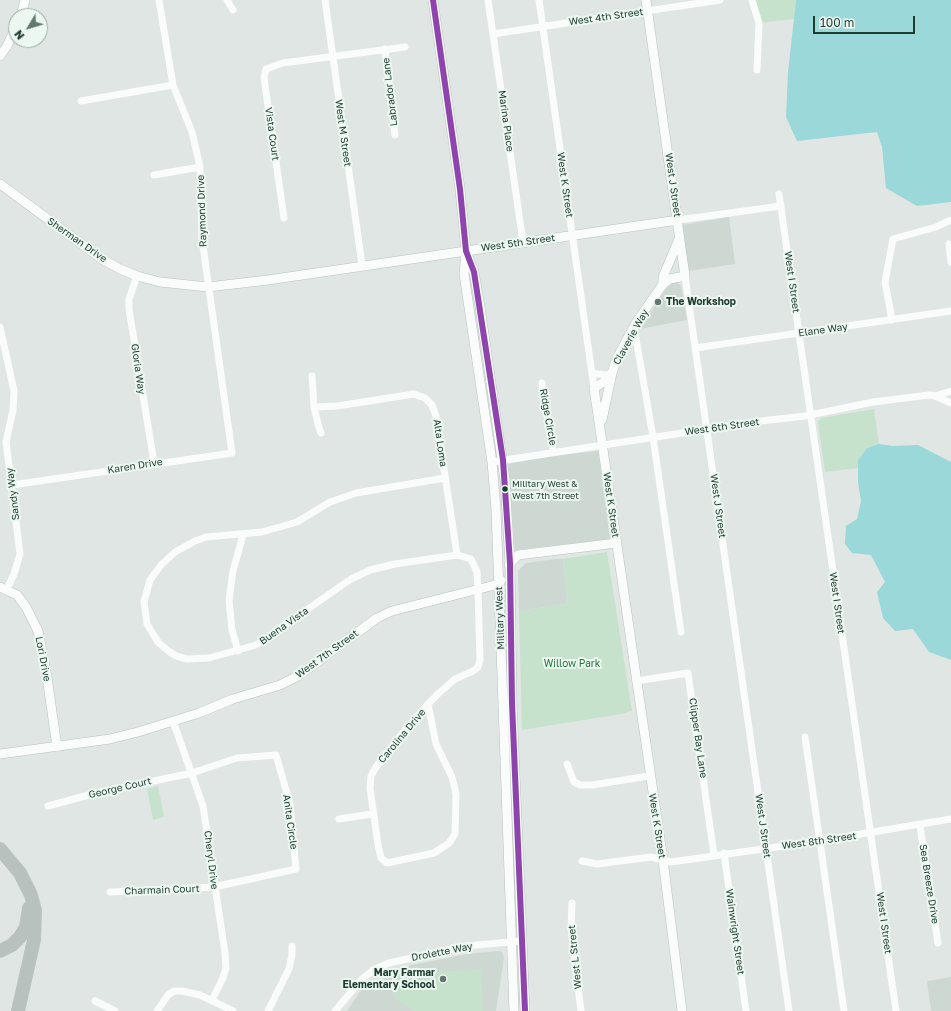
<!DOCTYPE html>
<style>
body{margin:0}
#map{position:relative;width:951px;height:1011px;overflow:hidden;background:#e0e6e3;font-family:"Golos Text",sans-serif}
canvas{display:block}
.north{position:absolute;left:8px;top:8px;width:40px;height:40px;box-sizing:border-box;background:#edf7f1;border:1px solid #9aaca4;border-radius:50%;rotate:232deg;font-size:11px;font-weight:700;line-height:16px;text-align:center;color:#1d3b30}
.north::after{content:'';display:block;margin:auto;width:14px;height:18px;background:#61776f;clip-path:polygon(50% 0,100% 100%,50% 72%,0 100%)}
.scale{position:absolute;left:813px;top:16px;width:102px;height:18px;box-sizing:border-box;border:2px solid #1d3b30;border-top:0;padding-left:5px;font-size:12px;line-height:14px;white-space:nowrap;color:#1d3b30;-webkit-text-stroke:3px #edf7f1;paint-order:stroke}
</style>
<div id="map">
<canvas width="951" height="1011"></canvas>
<div class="north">N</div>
<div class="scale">100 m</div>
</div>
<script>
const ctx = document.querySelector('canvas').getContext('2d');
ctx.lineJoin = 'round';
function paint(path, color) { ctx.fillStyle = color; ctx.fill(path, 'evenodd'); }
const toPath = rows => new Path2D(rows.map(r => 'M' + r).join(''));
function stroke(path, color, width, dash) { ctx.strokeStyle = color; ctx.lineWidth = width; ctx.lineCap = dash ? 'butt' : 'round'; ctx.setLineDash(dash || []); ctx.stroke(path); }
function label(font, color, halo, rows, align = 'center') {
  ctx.font = font + ' "Golos Text",sans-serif'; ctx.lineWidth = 4; ctx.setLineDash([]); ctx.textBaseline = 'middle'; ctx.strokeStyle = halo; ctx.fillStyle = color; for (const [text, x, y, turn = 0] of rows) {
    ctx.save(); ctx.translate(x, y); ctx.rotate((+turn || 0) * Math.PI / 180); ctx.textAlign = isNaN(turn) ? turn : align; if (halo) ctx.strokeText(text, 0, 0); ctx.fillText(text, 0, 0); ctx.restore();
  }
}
paint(toPath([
 [729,217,735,264,688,271,682,225],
 [676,281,681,286,687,320,640,329,670,283],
 [598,451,610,539,515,550,508,464,552,456],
 [556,559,563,559,567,599,565,604,519,611,518,571,526,563],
 [499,951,502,952,504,958,496,1011,347,1011,359,993,362,990,371,990,397,968,467,954],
 [951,977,951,1011,931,1011,927,981]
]), '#cdd8d2');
paint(toPath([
 [752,0,796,0,794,19,759,23],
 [874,409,879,444,867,448,858,460,859,468,825,472,818,422,821,418],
 [607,552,632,711,621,714,522,730,519,611,565,604,567,599,563,559],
 [158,786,164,817,153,820,147,789],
 [481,969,483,1011,413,1011,394,997,390,982,399,975]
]), '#c7e2cc');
paint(toPath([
 [796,0,951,0,951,202,917,206,886,188,882,147,877,132,797,141,786,117,788,72],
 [879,444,893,446,918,445,951,462,951,660,929,652,913,629,895,631,883,618,877,592,885,582,871,555,852,553,845,544,846,526,857,519,861,501,858,482,858,460,867,448]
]), '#9bd8da');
const secondary = toPath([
 [433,0,460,189,466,251,464,274,492,462,496,509,514,1011],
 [646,0,685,276,670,279,663,284],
 [21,16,25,0],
 [0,56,7,46,16,27],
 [0,184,102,259,120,269,137,276,160,282,208,287,268,280,678,220],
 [467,254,474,272,480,307,505,480,510,563,512,703,525,1011],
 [612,373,605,381,594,388,663,860,682,1011],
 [602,420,612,373,617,358,636,323,663,284,663,277,679,239],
 [509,565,518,555,617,543],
 [0,587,17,595,26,607,38,631,47,677,57,747],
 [0,754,110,739,138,732,199,713,233,699,280,685,298,676,377,618,392,611,499,584,501,580]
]);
const highway = toPath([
 [0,849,20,873,31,895,35,911,34,940,18,1011],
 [0,951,12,945,20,937,26,927,29,908]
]);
stroke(secondary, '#b9c3be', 10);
stroke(highway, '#bac4c0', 14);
stroke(toPath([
 [227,0,233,10],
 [325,0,362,265],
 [488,0,523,242],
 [539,0,594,388],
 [752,0,759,23,757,70],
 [493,34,720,0],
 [385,49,395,135],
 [81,101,173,85],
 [154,175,200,167],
 [779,194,896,1011],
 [284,218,264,78,266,69,283,63,405,47],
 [678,220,781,206],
 [949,244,951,262],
 [137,276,129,299,129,309,154,463],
 [685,276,789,1011],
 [892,320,885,282,893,239,936,227,951,220],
 [0,327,14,391,13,410,6,442,20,554,14,574,7,589],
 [634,327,653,437,681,632],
 [695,348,951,311],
 [592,373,605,375,612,373],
 [312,376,314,407,319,428,321,433],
 [542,383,553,451],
 [935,396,951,403],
 [314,407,337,406,414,394,425,398,432,405,436,416,457,555],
 [492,462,761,421,805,416,873,402,929,395,935,396,951,391],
 [12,485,232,453,202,239,200,167,192,132,173,85,159,0],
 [238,651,232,630,229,600,233,571,243,535],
 [636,681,688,673,714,855],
 [428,704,436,744,452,777,456,794,455,834,449,843,434,853,387,863,381,858,378,845,370,788,371,776,376,767,401,735,428,704,438,694,455,679,473,671,478,667,480,660,478,590,477,572,471,559,457,555,395,564,370,570,351,579,256,645,209,658,187,659,176,656,167,650,158,642,147,624,144,602,150,580,161,565,175,552,195,541,206,537,262,532,297,522,330,502,356,493,445,478],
 [173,721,203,806,225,953,226,968,223,978,212,1000],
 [805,737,844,1011],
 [567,764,574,782,580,785,592,785,649,776],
 [48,806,96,793,192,773,237,758,276,755,290,804,296,869,214,887,110,892],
 [339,819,372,814],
 [920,826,938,943],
 [724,853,746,1011],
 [582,861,597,864,651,857,671,862,819,841,951,819],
 [572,903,571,928,581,1011],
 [95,1001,115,1011],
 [157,1011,168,995,174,991,182,991,200,995,233,1011],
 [268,1011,289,969,292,955,292,946],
 [335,1011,362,979,373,970,389,963,466,946,521,941]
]), '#fafbfb', 7);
stroke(secondary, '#fafbfb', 9);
stroke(highway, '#b8c1be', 12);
stroke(toPath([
 [433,0,460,189,466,251,474,272,503,460,510,563,512,703,525,1011]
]), '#8e44ad', 6);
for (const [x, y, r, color] of [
 [658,302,4,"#61776f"],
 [505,489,3.5,"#1d3b30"],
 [443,979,4,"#61776f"]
]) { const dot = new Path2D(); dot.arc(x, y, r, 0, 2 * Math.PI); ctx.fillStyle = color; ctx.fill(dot); stroke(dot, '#edf7f1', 1.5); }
label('9px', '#1d3b30', '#edf7f1', [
 ["Military West &",512,484],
 ["West 7th Street",512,496]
], 'left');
label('10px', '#1d3b30', '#edf7f1', [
 ["West 4th Street",606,17,-8],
 ["Labrador Lane",390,92,-97],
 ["Marina Place",506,121,82],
 ["West M Street",343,133,82],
 ["Vista Court",272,134,82],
 ["West K Street",565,185,82],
 ["West J Street",673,185,82],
 ["Raymond Drive",202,211,-92],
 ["Sherman Drive",77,240,35],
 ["West 5th Street",518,243,-8],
 ["West I Street",792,282,82],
 ["Elane Way",823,330,-8],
 ["Claverie Way",631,337,-61],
 ["Gloria Way",138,369,82],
 ["Ridge Circle",548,417,80],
 ["West 6th Street",722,427,-8],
 ["Alta Loma",440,443,82],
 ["Karen Drive",135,466,-9],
 ["Sandy Way",13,494,-97],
 ["West K Street",611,505,82],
 ["West J Street",718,506,82],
 ["West I Street",837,603,82],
 ["Military West",500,618,-92],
 ["Buena Vista",284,626,-35],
 ["West 7th Street",327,654,-36],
 ["Lori Drive",43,659,79],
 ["Carolina Drive",402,736,-50],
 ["Clipper Bay Lane",698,738,82],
 ["George Court",120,788,-13],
 ["Anita Circle",290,822,82],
 ["West K Street",657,826,81],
 ["West J Street",763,826,82],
 ["West 8th Street",819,841,-8],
 ["Cheryl Drive",211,860,83],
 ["Sea Breeze Drive",929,884,81],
 ["Charmain Court",162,890,-2],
 ["West I Street",884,923,82],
 ["Wainwright Street",735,932,82],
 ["Drolette Way",442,952,-11],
 ["West L Street",575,957,-96]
]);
label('bold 10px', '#1d3b30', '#edf7f1', [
 ["The Workshop",666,302],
 ["Mary Farmar",435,973,"right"],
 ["Elementary School",435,985,"right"]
], 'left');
label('10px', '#24753b', '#edf7f1', [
 ["Willow Park",572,664]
]);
</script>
